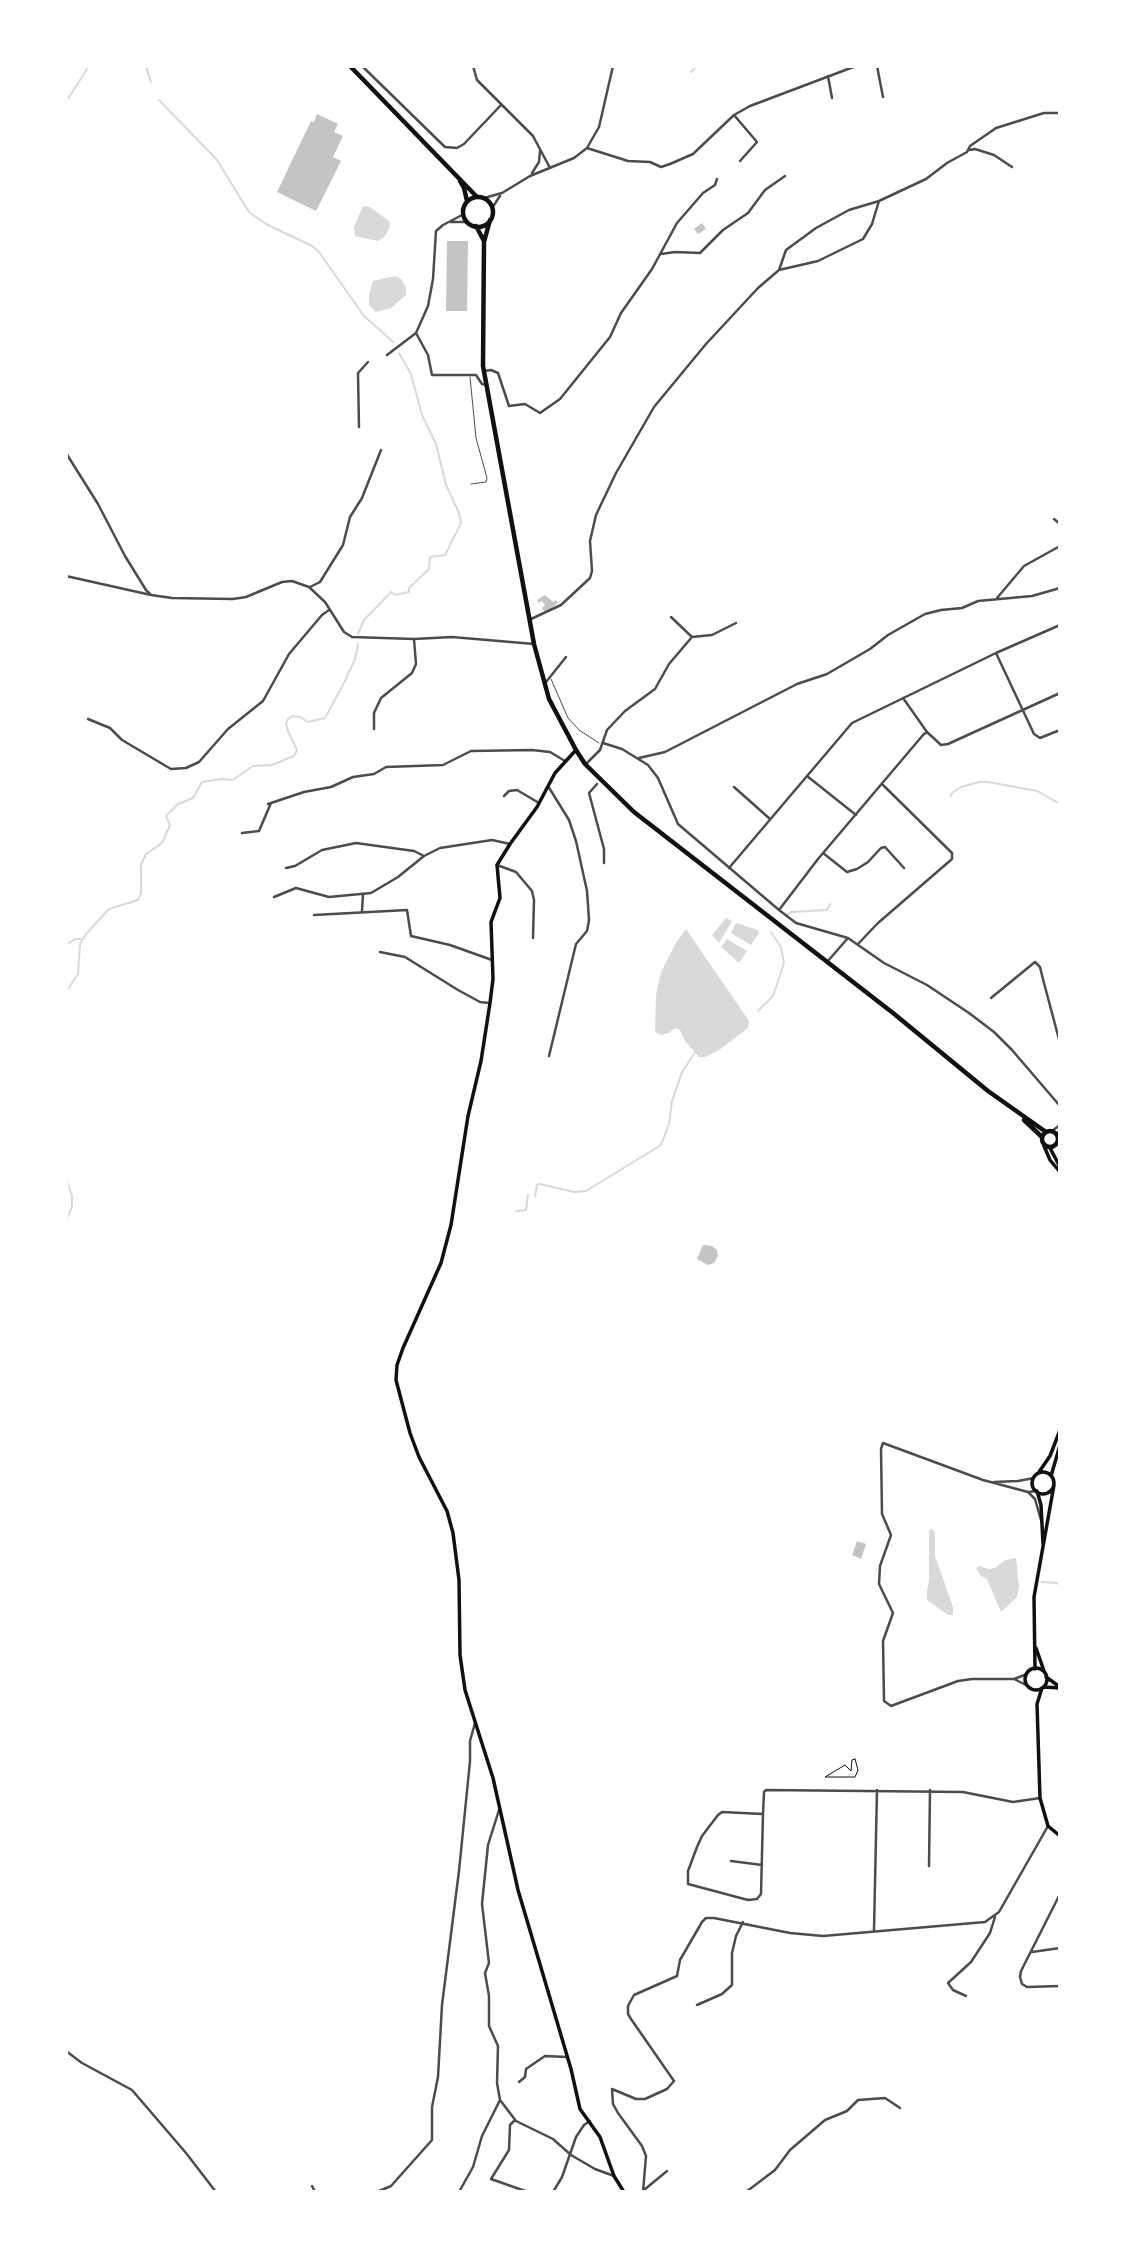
<!DOCTYPE html>
<style>
body{margin:0}
#map{position:relative;width:1126px;height:2258px;overflow:hidden;background:#fff;font-family:Spectral,serif}
canvas{display:block}
.frame{position:absolute;inset:0;border:68px solid #fff;pointer-events:none}
</style>
<div id="map">
<canvas width="1126" height="2258"></canvas>
<div class="frame"></div>
</div>
<script>
const ctx = document.querySelector('canvas').getContext('2d');
ctx.lineJoin = 'round';
function paint(path, color) { ctx.fillStyle = color; ctx.fill(path, 'evenodd'); }
const toPath = rows => new Path2D(rows.map(r => 'M' + r).join(''));
function stroke(path, color, width, dash) { ctx.strokeStyle = color; ctx.lineWidth = width; ctx.lineCap = dash ? 'butt' : 'round'; ctx.setLineDash(dash || []); ctx.stroke(path); }
paint(toPath([
 [363,206,370,207,389,221,390,227,385,236,378,241,355,236,354,227],
 [395,276,401,279,406,288,406,295,391,308,376,312,369,305,369,295,373,281],
 [726,918,732,921,719,943,712,935],
 [736,923,758,930,759,933,751,945,731,933],
 [686,929,749,1021,748,1028,719,1050,705,1057,699,1057,685,1041,680,1030,675,1028,669,1033,661,1035,655,1032,656,995,661,972,676,943],
 [727,939,747,951,739,963,721,947],
 [932,1529,935,1533,935,1556,953,1607,953,1615,948,1615,927,1600,927,1590,929,1580,929,1530],
 [1016,1558,1019,1587,1017,1597,1001,1612,987,1579,981,1576,976,1568,980,1566,988,1569,995,1568,1005,1560]
]), '#d9d9d9');
stroke(toPath([
 [146,66,151,82],
 [691,72,697,66],
 [159,100,217,160,249,212,266,224,312,246,319,252,364,316,393,342],
 [66,102,89,66],
 [358,634,364,620,391,592,395,595,409,592,409,588,429,569,430,557,445,555,461,523,459,513,446,485,436,444,422,415,411,374,399,353],
 [951,796,952,793,961,787,979,782,988,782,1037,791,1060,804],
 [787,915,791,912,827,910,830,904],
 [66,945,75,939,81,939],
 [66,992,78,974,80,944,86,934,109,909,138,900,141,893,141,865,146,854,162,843,170,825,166,816,178,804,193,798,202,782,221,779,233,780,253,766,272,765,294,756,297,750,288,731,286,724,288,719,292,716,300,717,308,722,325,718,344,683,355,659,358,644],
 [758,1011,773,996,784,963,781,947,771,932],
 [66,1178,72,1196,72,1207,66,1220],
 [535,1196,537,1185,540,1184,574,1192,586,1191,661,1145,669,1124,672,1101,682,1072,696,1051],
 [516,1211,526,1210,528,1195],
 [1042,1582,1057,1583,1060,1586]
]), '#d9d9d9', 2);
paint(toPath([
 [317,114,338,124,334,132,343,136,333,157,341,161,316,211,277,192,311,121,314,122],
 [702,223,706,229,698,234,694,229],
 [447,241,468,241,467,311,446,311],
 [545,595,553,602,556,600,558,603,545,613,542,608,545,605,542,601,539,603,537,600],
 [703,1245,712,1246,717,1250,718,1256,714,1263,708,1265,697,1259],
 [857,1541,866,1544,861,1559,852,1555]
]), '#c4c4c4');
stroke(toPath([
 [855,1759,858,1770,855,1777,825,1777,845,1765,851,1771,852,1760,855,1759]
]), '#111', 1);
stroke(toPath([
 [470,377,476,438,487,478,486,482,471,484],
 [551,679,568,718,579,730,599,743]
]), '#4c4c4c', 1);
stroke(toPath([
 [362,66,445,147,457,148,464,144,501,105],
 [473,66,477,80,533,136,550,168],
 [877,66,883,97],
 [828,76,832,98],
 [734,115,757,142,740,161],
 [587,148,628,161,650,162,661,167,670,164,693,154,734,115,750,106,856,66],
 [970,150,975,149,994,155,1012,167],
 [532,173,539,162,540,151],
 [484,198,502,193,530,176,574,158,587,148,599,127,613,66],
 [492,208,500,196],
 [451,222,468,222],
 [661,254,675,252,700,253,723,230,748,213,765,190,785,176],
 [779,270,818,261,863,239,872,224,879,201],
 [416,333,428,355,432,375,476,375,482,384,487,385],
 [387,355,416,333,428,306,433,279,436,231,443,225,464,214],
 [484,371,491,370,498,373,509,406,525,404,540,413,560,399,610,337,621,313,652,269,677,223,703,193,715,185,717,179],
 [359,427,358,373,368,362],
 [66,453,98,504,125,556,146,590,151,595,172,598,233,599,246,597,282,582,292,581,309,587,325,602,344,632,352,637,414,639,452,637,534,644],
 [1054,519,1060,524],
 [66,576,151,595],
 [310,587,320,582,343,545,350,517,362,498,381,450],
 [997,598,1024,566,1060,546],
 [671,617,692,637],
 [531,619,561,605,590,578,592,571,590,541,596,515,616,473,654,407,706,344,758,288,779,270,786,250,816,228,849,210,879,201,926,179,947,163,967,152,970,146,996,128,1044,113,1060,113],
 [996,653,1034,734,1040,738,1060,730],
 [546,682,566,657],
 [903,698,927,732],
 [88,719,110,728,122,740,171,769,186,768,199,762,228,729,263,701,289,654,322,615,329,610],
 [374,729,374,713,381,698,412,673,416,664,414,639],
 [603,743,622,749,648,765,658,778,678,824,779,910,796,923,848,938,884,963,927,985,969,1013,994,1032,1012,1050,1060,1106],
 [639,758,665,752,797,684,827,674,870,649,888,635,925,614,941,610,962,608,978,601,1032,596,1060,588],
 [587,763,600,750,607,730,625,711,655,689,669,664,692,637,712,635,736,623],
 [807,776,856,815],
 [597,784,589,793,604,849,604,863],
 [548,786,569,820,576,841,587,891,589,920,587,931,576,944,549,1056],
 [734,787,770,819],
 [504,796,509,791,517,790,539,803],
 [268,804,304,792,331,787,353,777,374,774,386,767,443,765,471,751,532,750,550,752,565,761],
 [242,833,259,831,271,803],
 [823,853,847,872,857,869,868,862,881,848,885,847,904,868],
 [497,865,516,872,532,891,534,900,533,938],
 [286,868,295,866,322,850,356,843,414,851,424,856],
 [729,868,852,723,996,653,1060,625],
 [274,897,296,888,329,897,371,893,398,877,424,856,440,848,492,840,510,844],
 [779,910,818,859,923,735,927,732,941,745,948,744,1060,693],
 [362,911,363,894],
 [314,915,407,910,411,936,450,945,492,960],
 [858,944,878,923,952,859,952,853,883,785],
 [380,952,405,957,458,990,480,1002,489,1003],
 [827,962,848,938],
 [991,998,1035,962,1040,967,1044,983,1060,1043],
 [1052,1131,1060,1125],
 [1057,1135,1060,1129],
 [994,1482,1018,1481,1034,1478],
 [1028,1492,1035,1499,1041,1520],
 [1027,1674,1014,1679,972,1679,958,1681,891,1706,884,1701,883,1641,893,1613,879,1584,880,1566,891,1535,882,1514,881,1449,883,1443,983,1480,1028,1492,1036,1491],
 [1014,1679,1028,1686],
 [499,1810,488,1845,482,1904,489,1963,485,1973,489,1996,489,2026,498,2046,497,2083,500,2100,516,2121,553,2139,571,2155,595,2169,614,2176],
 [763,1814,722,1812,718,1815,702,1836,697,1847,688,1871,688,1884,748,1900,757,1899,761,1894,763,1814,764,1792,766,1790,963,1792,1013,1802,1040,1798],
 [731,1861,762,1865],
 [929,1866,930,1790],
 [1060,1894,1021,1971,1020,1977,1022,1984,1027,1987,1060,1986],
 [874,1930,877,1790],
 [1032,1952,1060,1948],
 [966,1996,953,1990,948,1983,971,1962,990,1933,995,1917],
 [697,2005,722,1994,732,1985,732,1953,736,1936,743,1922],
 [66,2051,82,2063,132,2090,186,2153,216,2192],
 [519,2082,525,2077,526,2069,545,2056,567,2057],
 [515,2120,510,2125,509,2150,491,2179,528,2192],
 [312,2186,315,2192],
 [644,2190,667,2171],
 [377,2192,391,2186,432,2140,432,2107,438,2077,442,2005,459,1871,470,1761,470,1741,475,1723],
 [459,2192,473,2167,482,2136,500,2100],
 [553,2192,562,2177,576,2137,584,2125,590,2121],
 [643,2192,646,2156,642,2146,618,2113,613,2104,612,2089,636,2099,645,2099,667,2089,674,2081,631,2019,628,2014,628,2006,634,1995,677,1976,680,1960,702,1922,706,1918,714,1918,790,1933,823,1936,985,1922,999,1912,1048,1826],
 [746,2192,775,2170,790,2150,825,2120,847,2111,858,2100,885,2098,900,2108]
]), '#4c4c4c', 2.5);
stroke(toPath([
 [576,750,555,773,537,807,510,844,497,865,500,898,491,922,493,979,490,1003,481,1061,468,1116,451,1225,441,1263,403,1348,397,1365,396,1380,410,1433,419,1457,447,1511,453,1533,459,1580,460,1655,465,1690,493,1778,518,1890,571,2069,580,2109,600,2137,614,2176,624,2192],
 [1044,1146,1050,1160,1060,1172],
 [1050,1148,1060,1167],
 [1039,1472,1050,1456,1060,1430],
 '1032 1483a11 11 0 1 1 22 0a11 11 0 1 1-22 0Z',
 [1051,1476,1060,1445],
 [1037,1491,1041,1505,1043,1544],
 [1036,1648,1044,1671],
 '1025 1679a11 11 0 1 1 22 0a11 11 0 1 1-22 0Z',
 [1035,1669,1034,1597,1054,1485],
 [1046,1677,1060,1687],
 [1044,1687,1060,1688],
 [1042,1688,1037,1704,1040,1798,1048,1826,1060,1836]
]), '#111', 3.5);
stroke(toPath([
 [350,66,477,197],
 [460,181,464,188,467,201],
 '463 212a15 15 0 1 1 30 0a15 15 0 1 1-30 0Z',
 [490,220,484,242,483,366,534,644,549,699,576,750,585,764,634,812,893,1013,988,1091,1046,1132],
 [476,226,484,241],
 [1024,1120,1042,1137],
 '1042 1139a8 8 0 1 1 16 0a8 8 0 1 1-16 0Z'
]), '#111', 4.5);
</script>
